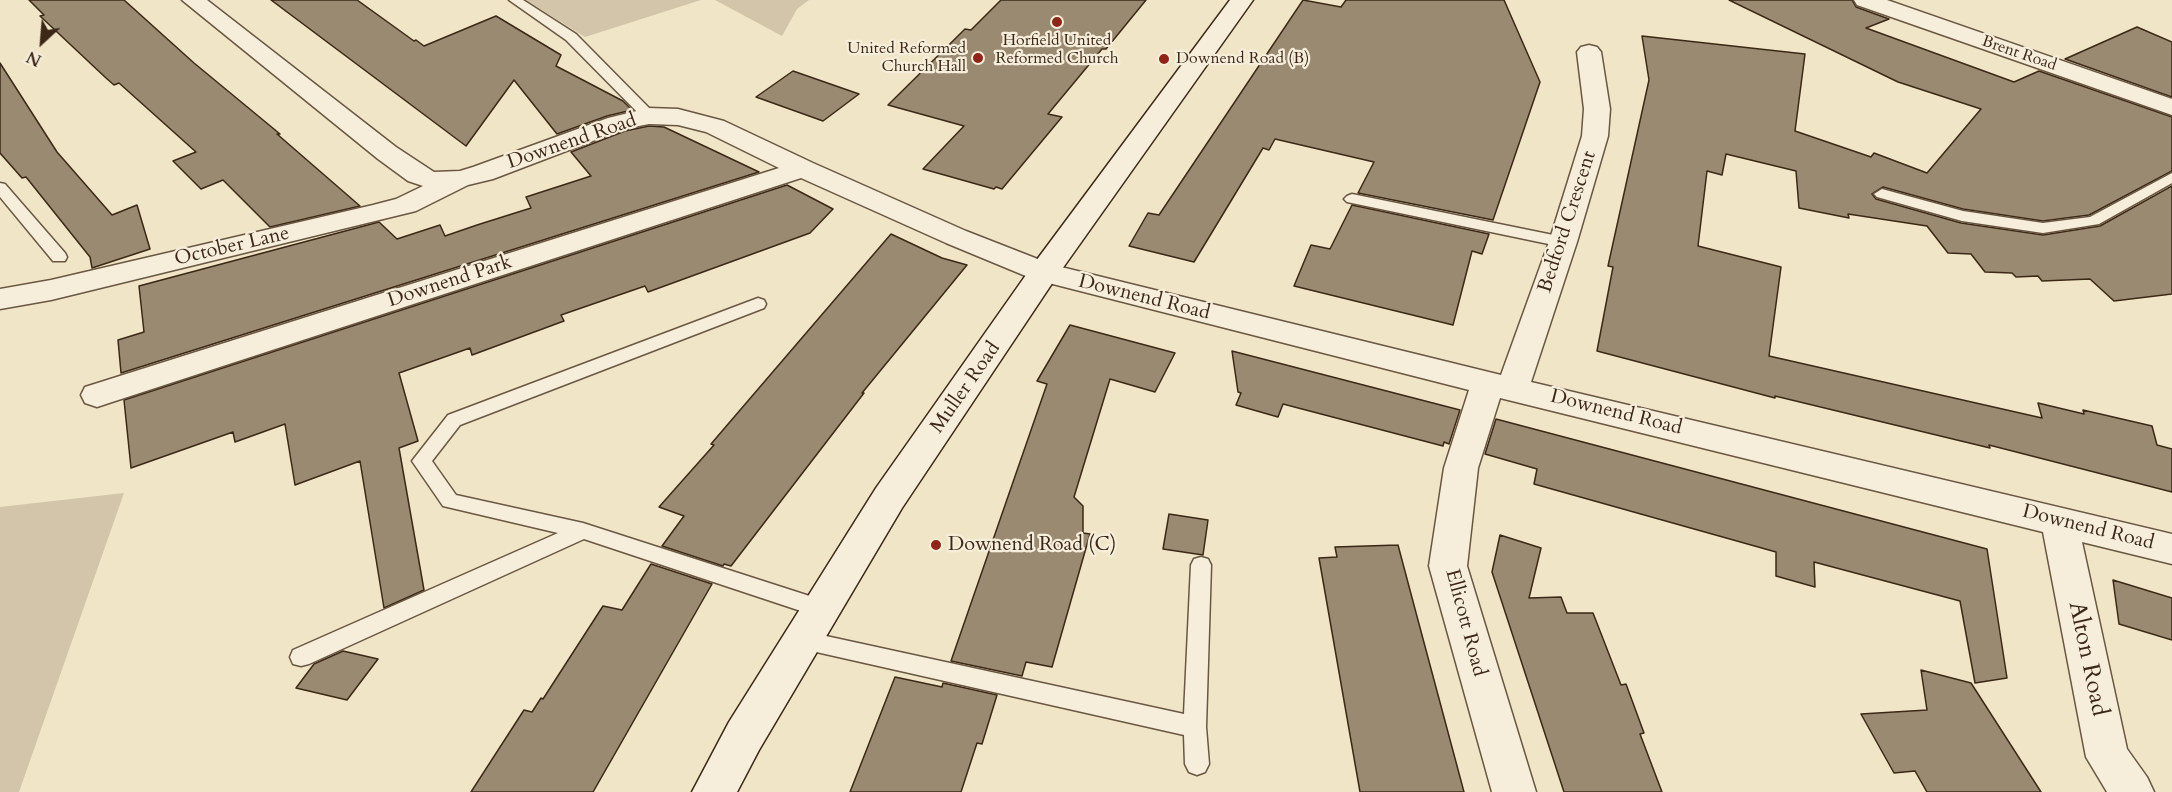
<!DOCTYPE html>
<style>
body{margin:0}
#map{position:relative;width:2172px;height:792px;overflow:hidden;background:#f1e5c7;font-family:Cardo,serif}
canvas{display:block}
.north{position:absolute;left:12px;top:12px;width:60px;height:60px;-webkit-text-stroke:4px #f6eedb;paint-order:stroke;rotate:206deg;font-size:16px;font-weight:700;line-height:24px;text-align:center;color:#3c2816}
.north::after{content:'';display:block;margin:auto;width:21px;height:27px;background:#3c2816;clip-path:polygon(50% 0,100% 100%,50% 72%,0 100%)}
</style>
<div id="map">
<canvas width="2172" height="792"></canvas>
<div class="north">N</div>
</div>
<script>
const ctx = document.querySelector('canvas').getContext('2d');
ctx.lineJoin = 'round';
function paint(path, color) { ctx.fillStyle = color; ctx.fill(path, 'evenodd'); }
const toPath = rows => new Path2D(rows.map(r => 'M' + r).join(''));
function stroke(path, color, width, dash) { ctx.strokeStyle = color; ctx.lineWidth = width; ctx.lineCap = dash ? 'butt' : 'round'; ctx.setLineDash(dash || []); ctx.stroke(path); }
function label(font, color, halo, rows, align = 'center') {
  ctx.font = font + ' Cardo,serif'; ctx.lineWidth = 4.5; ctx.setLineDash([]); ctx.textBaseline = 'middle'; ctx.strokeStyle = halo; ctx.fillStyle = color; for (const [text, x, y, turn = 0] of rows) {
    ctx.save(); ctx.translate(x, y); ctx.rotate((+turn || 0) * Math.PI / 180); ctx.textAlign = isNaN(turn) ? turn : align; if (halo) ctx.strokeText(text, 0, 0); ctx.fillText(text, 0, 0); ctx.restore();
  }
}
paint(toPath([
 [526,0,701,0,585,37],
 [715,0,809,0,797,9,782,36],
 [124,493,19,792,0,792,0,507]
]), '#d2c5a9');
const building = toPath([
 [29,0,124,0,194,63,280,134,277,134,360,206,270,227,223,180,201,189,173,161,196,152,119,83,114,85,106,78,40,16,44,15,29,0],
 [271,0,357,0,414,41,416,40,424,46,496,16,561,55,556,66,623,101,632,110,607,116,557,134,514,80,466,146,271,0],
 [1001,0,1146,0,1106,49,1102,49,1048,114,1062,117,1002,189,996,187,994,189,923,169,964,126,888,105,965,29,971,30,1001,0],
 [1303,0,1341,7,1346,0,1504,0,1540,82,1493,220,1358,193,1374,162,1275,139,1269,150,1263,148,1194,262,1129,246,1148,213,1159,215,1303,0],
 [1729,0,1852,0,1856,7,1889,19,1866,28,2014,82,2039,71,2172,117,2172,171,2089,215,2043,221,1963,209,1883,187,1872,194,1876,199,1961,223,2043,235,2100,226,2172,186,2172,294,2114,301,2090,279,2042,281,2038,276,2016,277,2012,273,1985,272,1971,254,1948,253,1927,226,1848,214,1849,218,1799,208,1796,171,1726,154,1722,175,1707,171,1698,246,1781,267,1769,356,2042,418,2038,403,2084,414,2083,410,2152,426,2157,445,2172,449,2172,492,1989,445,1990,448,1775,396,1775,398,1597,351,1613,267,1608,266,1649,80,1642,36,1805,54,1795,131,1871,157,1874,153,1927,173,1981,109,1898,82,1729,0],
 [2137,27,2172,42,2172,97,2065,59,2137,27],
 [0,63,57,152,112,215,137,205,150,249,92,268,90,257,26,177,22,178,0,153,0,63],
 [793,71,859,94,823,121,756,97,793,71],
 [649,126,664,127,759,172,121,373,118,340,144,332,139,286,379,222,397,239,440,225,445,236,477,225,531,208,526,197,591,176,571,152,625,131,649,126],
 [787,185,833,209,810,233,648,292,645,286,561,315,564,321,472,355,470,348,399,373,418,441,399,448,424,590,384,608,360,461,295,485,285,424,235,442,233,432,131,468,124,400,787,185],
 [1352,205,1489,234,1482,254,1472,251,1453,325,1294,286,1311,245,1330,249,1352,205],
 [891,234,942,258,967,265,862,393,864,393,731,566,724,564,723,566,662,546,684,516,659,507,714,445,711,444,891,234],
 [1070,325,1175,353,1155,392,1110,379,1074,497,1083,506,1083,533,1090,534,1052,667,1026,662,1022,676,951,661,1047,384,1037,381,1070,325],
 [1232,351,1460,410,1449,444,1444,442,1443,446,1283,404,1278,417,1236,405,1241,393,1238,392,1232,351],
 [1496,419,1987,549,2007,678,1975,683,1960,601,1814,562,1815,587,1776,576,1776,552,1534,484,1537,469,1485,454,1496,419],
 [1169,514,1208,520,1203,555,1163,549,1169,514],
 [1500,535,1541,548,1529,598,1561,597,1567,613,1593,613,1621,685,1626,684,1644,733,1640,734,1662,792,1564,792,1492,572,1500,535],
 [1398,545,1415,609,1464,792,1360,792,1319,558,1337,557,1335,547,1398,545],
 [651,564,712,584,593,792,471,792,524,710,532,712,541,698,543,699,603,606,622,610,651,564],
 [2113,580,2172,598,2172,640,2119,624,2113,580],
 [343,651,378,659,347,700,296,688,314,664,343,651],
 [1921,670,1971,683,2041,792,1927,792,1915,771,1894,773,1861,714,1927,710,1921,670],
 [895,677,942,687,943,683,997,695,982,744,977,743,961,792,850,792,895,677]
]);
paint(building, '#9a8a72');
stroke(building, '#3c2816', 1.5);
const lane = toPath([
 [509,0,523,0,576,34,654,113,656,116,654,119,644,119,566,40,509,0],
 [2172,173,2172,183,2099,224,2043,233,1962,221,1877,197,1874,194,1882,189,1963,211,2043,223,2090,217,2172,173],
 [0,183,5,184,65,253,67,257,65,261,53,261,0,197,0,183],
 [1352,194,1563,237,1571,242,1563,247,1347,202,1344,199,1347,196,1352,194],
 [758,298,764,300,766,304,764,308,460,425,432,461,456,495,583,523,822,600,829,603,833,609,829,615,822,618,584,539,309,664,301,666,293,664,290,657,293,650,558,533,443,506,412,461,448,415,758,298],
 [1201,557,1208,559,1211,565,1206,727,1209,764,1205,772,1197,775,1189,772,1185,764,1184,735,803,649,795,647,792,640,795,633,803,631,1184,714,1191,565,1194,559,1201,557]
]);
const street = toPath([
 [182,0,207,0,396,147,434,172,460,171,473,167,608,118,649,108,678,109,724,121,813,163,966,231,1053,265,1501,375,1549,242,1582,136,1584,109,1577,52,1581,47,1589,45,1597,47,1601,52,1610,109,1608,136,1577,242,1531,382,2172,534,2172,564,2082,542,2127,749,2147,777,2154,792,2107,792,2086,757,2043,532,1500,398,1478,468,1467,566,1536,792,1492,792,1429,566,1444,468,1469,390,1033,279,946,243,801,178,109,403,97,407,85,403,81,395,85,387,779,168,706,132,678,125,649,124,624,129,493,179,468,185,416,211,51,300,0,309,0,289,51,280,373,205,396,199,423,186,408,181,378,159,182,0],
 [1854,0,1887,0,2172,99,2172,115,1857,5,1854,0]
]);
const secondary = toPath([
 [1230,0,1253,0,1055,279,902,508,759,750,737,792,692,792,729,722,876,488,1033,265,1230,0]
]);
stroke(lane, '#695742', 3);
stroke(street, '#695742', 3);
stroke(secondary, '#3c2816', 3);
paint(lane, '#f6eedb');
paint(street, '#f6eedb');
paint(secondary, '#f6eedb');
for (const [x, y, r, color] of [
 [1057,22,6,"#8f2418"],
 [978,58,6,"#8f2418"],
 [1164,59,6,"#8f2418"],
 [936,545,6,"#8f2418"]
]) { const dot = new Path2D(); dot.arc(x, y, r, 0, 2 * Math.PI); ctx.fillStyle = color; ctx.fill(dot); stroke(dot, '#f6eedb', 2); }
label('16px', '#3c2816', '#f6eedb', [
 ["Horfield United",1057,41],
 ["Reformed Church",1057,59],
 ["United Reformed",966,49,"right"],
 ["Church Hall",966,67,"right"],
 ["Downend Road (B)",1176,59,"left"]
]);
label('16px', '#3c2816', '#f6eedb', [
 ["Brent Road",2019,54,19]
]);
label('20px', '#3c2816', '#f6eedb', [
 ["Downend Road",572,142,-19],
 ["Bedford Crescent",1568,222,-72],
 ["October Lane",232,247,-13],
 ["Downend Park",450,282,-18],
 ["Downend Road",1144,298,14],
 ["Muller Road",966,388,-55],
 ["Downend Road",1616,413,14],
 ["Downend Road",2088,528,14],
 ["Ellicott Road",1465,623,75]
]);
label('20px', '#3c2816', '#f6eedb', [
 ["Downend Road (C)",948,545]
], 'left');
label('24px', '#3c2816', '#f6eedb', [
 ["Alton Road",2087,659,78]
]);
</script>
